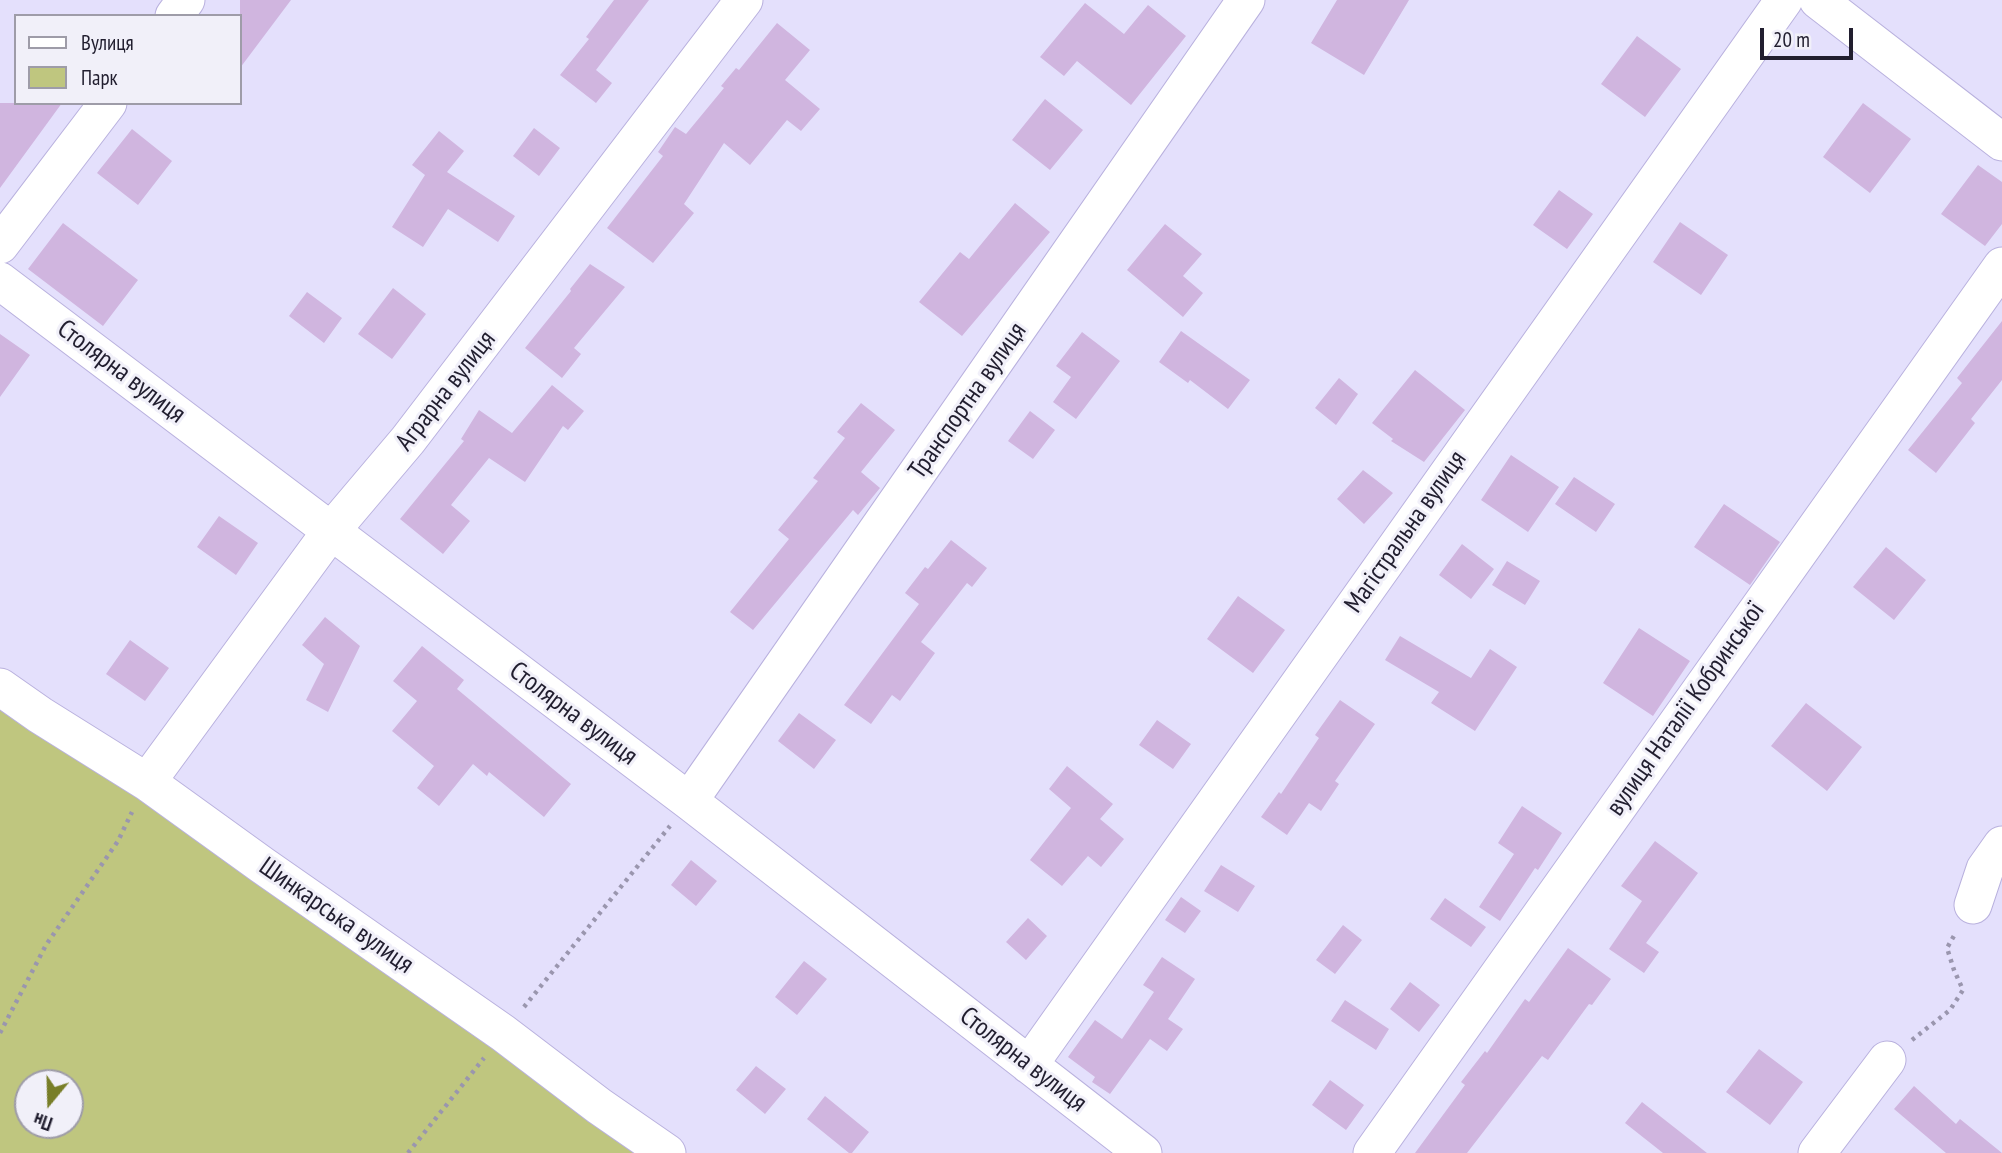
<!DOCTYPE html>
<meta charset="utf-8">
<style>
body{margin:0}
#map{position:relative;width:2002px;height:1153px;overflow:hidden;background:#e4e0fc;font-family:"PT Sans Narrow",sans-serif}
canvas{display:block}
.legend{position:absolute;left:14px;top:14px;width:228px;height:91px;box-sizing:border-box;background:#f1f0f9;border:2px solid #9e9ca8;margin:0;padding:9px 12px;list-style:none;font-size:21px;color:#211e2f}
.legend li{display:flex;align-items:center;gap:14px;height:35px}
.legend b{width:35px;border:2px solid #9e9ca8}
.north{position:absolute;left:14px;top:1069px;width:70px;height:70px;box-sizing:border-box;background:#f1f0f9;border:2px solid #9e9ca8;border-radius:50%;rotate:199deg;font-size:19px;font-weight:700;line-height:28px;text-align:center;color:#211e2f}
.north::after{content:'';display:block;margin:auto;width:24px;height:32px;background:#787e28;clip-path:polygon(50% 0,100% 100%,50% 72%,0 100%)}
.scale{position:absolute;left:1760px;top:28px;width:93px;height:32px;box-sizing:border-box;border:4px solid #211e2f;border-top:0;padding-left:9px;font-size:21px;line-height:24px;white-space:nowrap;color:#211e2f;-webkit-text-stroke:5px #f1f0f9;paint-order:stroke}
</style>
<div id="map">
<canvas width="2002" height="1153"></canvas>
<ul class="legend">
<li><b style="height:9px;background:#fff"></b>Вулиця</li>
<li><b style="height:19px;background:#bfc67f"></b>Парк</li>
</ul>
<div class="north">Пн</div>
<div class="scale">20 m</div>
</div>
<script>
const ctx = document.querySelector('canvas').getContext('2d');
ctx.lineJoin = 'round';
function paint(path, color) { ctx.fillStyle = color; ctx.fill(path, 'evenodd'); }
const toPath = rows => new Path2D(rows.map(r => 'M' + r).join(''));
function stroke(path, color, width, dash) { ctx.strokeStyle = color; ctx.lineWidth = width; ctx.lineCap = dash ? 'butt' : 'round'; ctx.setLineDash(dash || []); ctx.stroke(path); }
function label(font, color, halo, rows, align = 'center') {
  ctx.font = font + ' "PT Sans Narrow",sans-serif'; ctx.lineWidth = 6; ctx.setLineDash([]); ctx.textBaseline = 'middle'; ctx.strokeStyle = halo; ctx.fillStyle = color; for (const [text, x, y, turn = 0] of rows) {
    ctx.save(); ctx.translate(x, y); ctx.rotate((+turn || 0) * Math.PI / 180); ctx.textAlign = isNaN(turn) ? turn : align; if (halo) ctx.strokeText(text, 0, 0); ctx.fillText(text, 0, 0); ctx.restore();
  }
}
paint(toPath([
 [0,706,127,785,659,1153,0,1153],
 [28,1083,70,1083,70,1125,28,1125]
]), '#bfc67f');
paint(toPath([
 [240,0,291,0,240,68],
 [614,0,649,0,596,70,612,83,596,103,560,75,589,39,586,37],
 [1337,0,1409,0,1364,75,1311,43],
 [1085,3,1124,34,1148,5,1186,36,1131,105,1077,61,1064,76,1040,57],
 [777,23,810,50,785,80,820,109,801,131,787,120,750,165,724,143,684,204,694,213,653,263,607,228,663,156,658,152,675,127,686,134,724,88,721,86,736,68,739,70],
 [1637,36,1681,69,1645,117,1601,84],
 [1045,99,1083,130,1050,170,1012,140],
 [0,103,62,103,0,188],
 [1863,103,1911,139,1870,193,1823,157],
 [534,128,560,148,539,176,513,156],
 [132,129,172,161,138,205,97,173],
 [439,131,464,151,447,172,515,216,498,242,448,209,423,247,392,227,425,175,412,165],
 [1978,165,2002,182,2002,224,1985,246,1941,214],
 [1559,190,1593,214,1567,249,1533,225],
 [1015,203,1050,232,962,336,919,302,960,252,969,259],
 [1680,222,1728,255,1701,295,1653,262],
 [63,223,138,280,103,326,28,269],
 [1165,224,1202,254,1183,276,1203,293,1183,317,1127,270],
 [590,264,625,287,574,348,581,354,562,378,525,348,571,291,570,289],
 [393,288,426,314,392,359,358,334],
 [307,292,342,318,324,343,289,316],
 [2002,321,2002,380,1971,419,1975,423,1936,473,1908,450,1962,383,1957,378],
 [1181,331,1250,380,1228,409,1190,380,1188,383,1159,362],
 [1082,332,1120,361,1076,419,1053,402,1071,377,1056,366],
 [0,334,30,355,0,397],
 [1415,370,1465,410,1424,462,1391,441,1393,439,1372,423],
 [1339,378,1358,394,1336,425,1315,408],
 [552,385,584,411,568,430,563,426,525,482,489,458,451,505,470,521,443,554,400,519,464,441,461,439,479,410,512,433],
 [861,403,895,430,861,472,880,488,858,515,853,510,753,630,730,612,789,539,778,530,818,481,813,478,845,438,837,432],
 [1030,411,1055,430,1033,459,1008,441],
 [1511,455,1559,487,1528,532,1481,500],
 [1363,470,1393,493,1364,524,1337,499],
 [1574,477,1615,504,1596,532,1555,504],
 [1724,504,1780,542,1750,585,1694,547],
 [219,516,258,543,236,575,197,547],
 [951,540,987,568,972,587,967,583,921,642,935,653,900,701,892,695,871,724,844,705,919,604,905,593,925,567,928,569],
 [1462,544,1494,569,1471,599,1439,575],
 [1886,547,1926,580,1894,620,1853,587],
 [1507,561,1540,581,1525,605,1492,585],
 [1238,596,1285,630,1253,673,1207,639],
 [325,617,360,646,328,712,306,700,324,664,302,645],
 [1639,628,1690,661,1653,716,1603,683],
 [1400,636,1471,678,1490,649,1517,667,1475,731,1431,703,1439,692,1385,660],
 [130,640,169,668,145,701,106,674],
 [422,646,464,680,457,689,571,784,544,817,489,772,487,776,473,764,439,806,417,788,434,766,392,731,417,701,393,681],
 [1340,700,1375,724,1335,781,1339,784,1321,811,1309,803,1287,835,1261,817,1279,792,1281,794,1319,738,1315,735],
 [1806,703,1862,747,1827,791,1771,746],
 [799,713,836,740,814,769,778,741],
 [1157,720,1191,744,1173,769,1139,745],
 [1067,766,1113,804,1100,819,1124,839,1101,867,1088,856,1062,886,1030,860,1071,808,1049,789],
 [1522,806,1562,833,1538,870,1535,868,1500,921,1479,907,1514,854,1498,843],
 [1655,841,1698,873,1646,943,1659,952,1644,973,1609,949,1642,901,1621,886],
 [691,860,717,881,696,906,671,885],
 [1221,865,1255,886,1238,912,1204,891],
 [1181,897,1201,911,1185,933,1165,920],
 [1445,898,1486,927,1471,947,1430,919],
 [1028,918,1047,936,1026,960,1006,942],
 [1343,925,1362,940,1335,974,1316,960],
 [1568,948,1611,979,1592,1005,1589,1004,1548,1060,1542,1056,1467,1153,1415,1153,1465,1085,1461,1082,1485,1051,1487,1053,1525,999,1529,1002],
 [1162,957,1195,979,1168,1019,1183,1029,1167,1051,1150,1039,1110,1094,1092,1082,1095,1077,1068,1057,1095,1020,1122,1039,1154,992,1143,985],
 [804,961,827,979,797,1015,775,997],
 [1410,982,1440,1005,1419,1032,1390,1009],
 [1345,1000,1389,1029,1376,1050,1331,1021],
 [1759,1049,1803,1082,1770,1125,1726,1092],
 [756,1066,786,1089,765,1114,736,1090],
 [1330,1080,1364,1105,1346,1130,1312,1105],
 [1914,1086,1956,1124,1960,1119,2002,1153,1946,1153,1894,1109],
 [825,1096,869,1132,852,1153,849,1153,807,1119],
 [1642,1102,1707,1153,1663,1153,1625,1123]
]), '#d0b5df');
const minor = toPath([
 [1818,0,2002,142],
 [174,16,186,0],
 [0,245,108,103],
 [0,281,689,801,1143,1153],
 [0,687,40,715,147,782,262,865,503,1033,599,1106,667,1153],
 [147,782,331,531,408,440,744,0],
 [689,801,1246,0],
 [1973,905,1985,869,2002,845],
 [1029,1065,1784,0],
 [1372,1153,2002,266],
 [1817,1153,1887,1060]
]);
stroke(minor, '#b9b1de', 39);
stroke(toPath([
 [524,1007,670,826],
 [0,1033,46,945,118,841,132,812],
 [1912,1040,1950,1010,1963,990,1954,970,1947,948,1955,934],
 [408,1153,484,1058]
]), '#9a96ae', 4.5, [3.5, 5]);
stroke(minor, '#fff', 37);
label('26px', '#211e2f', '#f1f0f9', [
 ["Столярна вулиця",121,372,37],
 ["Аграрна вулиця",446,391,-52],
 ["Транспортна вулиця",968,401,-55],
 ["Магістральна вулиця",1406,532,-55],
 ["вулиця Наталії Кобринської",1686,709,-55],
 ["Столярна вулиця",573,714,37],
 ["Шинкарська вулиця",336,916,35],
 ["Столярна вулиця",1023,1060,38]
]);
</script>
